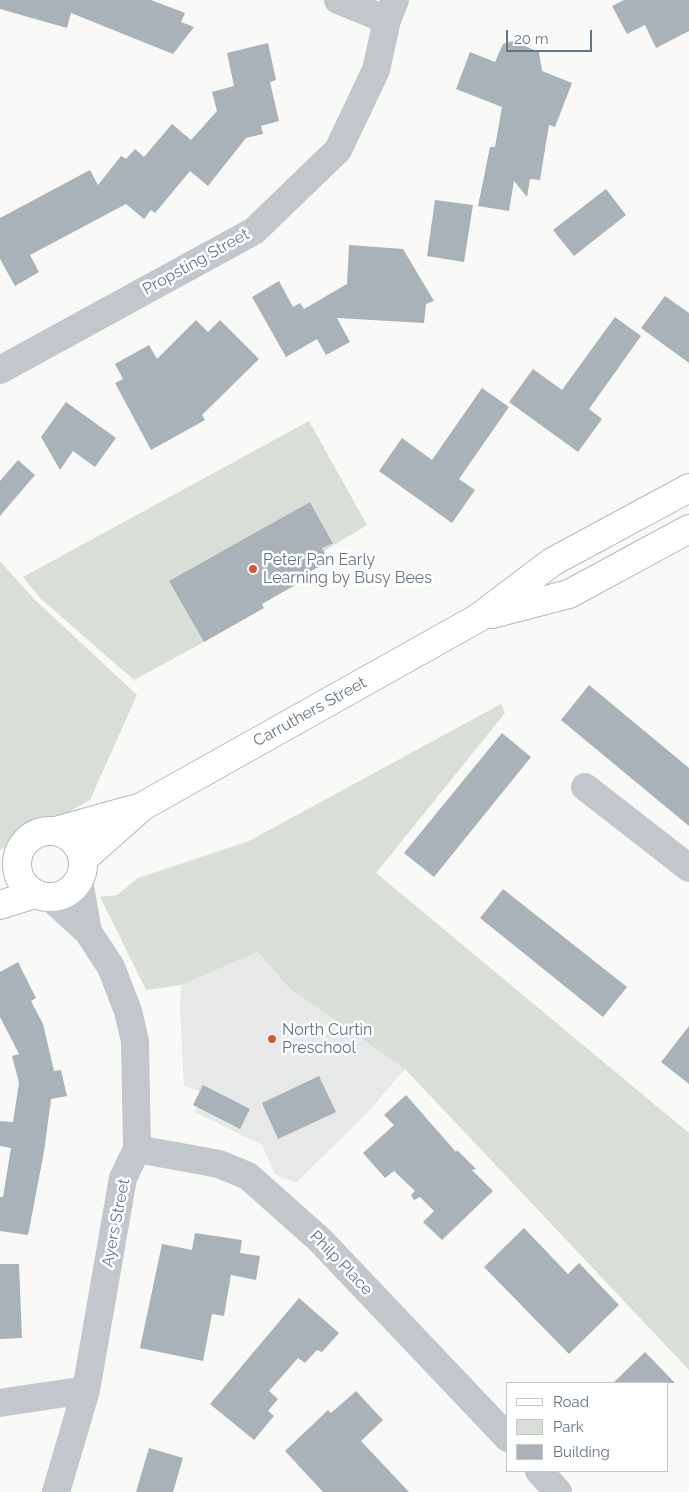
<!DOCTYPE html>
<style>
body{margin:0}
#map{position:relative;width:689px;height:1492px;overflow:hidden;background:#f9f9f7;font-family:Raleway,sans-serif}
canvas{display:block}
.legend{position:absolute;left:506px;top:1382px;width:162px;height:90px;box-sizing:border-box;background:#fff;border:1px solid #c1c8cd;margin:0;padding:6px 9px;list-style:none;font-size:15px;color:#647582}
.legend li{display:flex;align-items:center;gap:10px;height:25px}
.legend b{width:25px;border:1px solid #c1c8cd}
.scale{position:absolute;left:506px;top:30px;width:86px;height:22px;box-sizing:border-box;border:2px solid #647582;border-top:0;padding-left:6px;font-size:15px;line-height:18px;white-space:nowrap;color:#647582;-webkit-text-stroke:4px #fff;paint-order:stroke}
</style>
<div id="map">
<canvas width="689" height="1492"></canvas>
<ul class="legend">
<li><b style="height:6px;background:#fff"></b>Road</li>
<li><b style="height:14px;background:#d9ded6"></b>Park</li>
<li><b style="height:14px;background:#a9b2b8"></b>Building</li>
</ul>
<div class="scale">20 m</div>
</div>
<script>
const ctx = document.querySelector('canvas').getContext('2d');
ctx.lineJoin = 'round';
function paint(path, color) { ctx.fillStyle = color; ctx.fill(path, 'evenodd'); }
const toPath = rows => new Path2D(rows.map(r => 'M' + r).join(''));
function stroke(path, color, width, dash) { ctx.strokeStyle = color; ctx.lineWidth = width; ctx.lineCap = dash ? 'butt' : 'round'; ctx.setLineDash(dash || []); ctx.stroke(path); }
function label(font, color, halo, rows, align = 'center') {
  ctx.font = font + ' Raleway,sans-serif'; ctx.lineWidth = 5; ctx.setLineDash([]); ctx.textBaseline = 'middle'; ctx.strokeStyle = halo; ctx.fillStyle = color; for (const [text, x, y, turn = 0] of rows) {
    ctx.save(); ctx.translate(x, y); ctx.rotate((+turn || 0) * Math.PI / 180); ctx.textAlign = isNaN(turn) ? turn : align; if (halo) ctx.strokeText(text, 0, 0); ctx.fillText(text, 0, 0); ctx.restore();
  }
}
paint(toPath([
 [258,952,289,988,405,1069,368,1112,296,1183,275,1174,262,1145,194,1112,208,1094,184,1086,180,1010,181,985]
]), '#e7e8e8');
paint(toPath([
 [309,421,367,525,324,551,322,548,333,542,310,502,170,581,204,642,134,680,41,599,23,577],
 [0,561,33,598,137,695,90,800,0,850],
 [501,704,505,713,376,873,689,1133,689,1370,405,1069,289,988,258,952,181,985,146,990,100,897,117,895,138,878,249,841]
]), '#d9ded6');
paint(toPath([
 [0,0,151,0,185,13,181,22,194,27,173,54,71,13,67,28,0,9],
 [624,0,689,0,689,31,656,48,645,25,627,34,612,6],
 [513,41,539,52,542,71,572,83,555,127,549,125,540,180,530,179,527,197,514,181,509,211,478,206,490,147,495,147,502,107,456,89,470,52,495,62,503,44],
 [268,43,276,80,270,82,279,121,261,126,263,134,246,138,208,186,190,171,155,213,151,210,144,219,126,204,30,255,39,272,15,286,0,259,0,218,90,170,98,185,121,156,126,159,135,149,144,157,172,124,191,140,217,111,212,92,234,86,227,53],
 [606,189,626,215,574,256,553,230],
 [435,200,473,205,464,262,427,256],
 [349,245,403,249,434,301,426,304,424,323,337,318,350,342,326,355,317,339,286,357,252,297,279,281,293,307,300,303,304,309,347,284],
 [665,296,689,313,689,363,641,328],
 [615,317,641,336,589,409,602,419,578,452,509,402,533,369,562,390],
 [196,320,208,332,220,320,259,359,202,415,205,420,151,450,115,383,123,379,115,364,149,345,157,359],
 [482,388,509,407,459,479,475,490,452,523,379,471,402,438,432,460],
 [66,402,116,438,95,467,73,451,60,470,41,437],
 [18,460,35,475,0,516,0,481],
 [310,502,333,543,322,548,329,561,295,580,297,584,262,604,264,608,204,642,169,581],
 [589,685,689,768,689,826,561,720],
 [502,733,531,757,434,877,404,853],
 [503,889,627,987,603,1017,480,918],
 [18,962,36,998,31,1001,43,1024,54,1071,61,1070,67,1096,51,1099,44,1152,28,1235,0,1231,0,1197,3,1197,11,1148,0,1146,0,1121,13,1122,19,1083,12,1056,19,1054,0,1017,0,972],
 [689,1026,689,1084,661,1062],
 [319,1076,336,1112,278,1139,262,1103],
 [203,1085,250,1109,240,1129,193,1105],
 [406,1095,456,1152,457,1150,476,1169,472,1170,493,1191,442,1240,423,1222,434,1211,420,1197,414,1200,411,1195,415,1191,394,1171,385,1178,363,1153,394,1125,384,1115],
 [524,1228,568,1274,579,1263,619,1305,569,1354,484,1267],
 [195,1233,242,1240,240,1253,260,1256,256,1280,231,1275,224,1316,212,1314,203,1361,140,1348,162,1244,192,1250],
 [0,1264,19,1264,22,1338,0,1339],
 [299,1298,339,1333,322,1352,317,1350,305,1363,298,1358,269,1391,278,1399,268,1411,274,1416,254,1440,210,1404],
 [645,1352,675,1383,613,1383],
 [356,1391,383,1420,361,1441,409,1492,323,1492,285,1451,328,1410,331,1413],
 [149,1448,183,1458,173,1492,136,1492]
]), '#a9b2b8');
const secondary = toPath([
 [492,614,569,594,689,529],
 [56,831,134,809],
 '17 864a33 33 0 1 1 66 0a33 33 0 1 1-66 0Z',
 [83,859,143,806,478,618,552,562,689,488],
 [0,905,35,894]
]);
stroke(secondary, '#b2b9be', 30);
stroke(toPath([
 [338,0,387,20],
 [0,370,254,231,338,150,376,70,387,20,395,0],
 [585,787,689,868],
 [79,881,88,932],
 [50,897,88,932,111,967,128,1011,135,1041,137,1149,123,1178,86,1390,56,1492],
 [137,1149,219,1164,248,1176,320,1240,508,1438],
 [0,1403,86,1390],
 [539,1471,558,1492]
]), '#c2c7cb', 28);
stroke(secondary, '#fff', 28);
for (const [x, y, r, color] of [
 [253,569,5,"#e3542d"],
 [272,1039,5,"#e3542d"]
]) { const dot = new Path2D(); dot.arc(x, y, r, 0, 2 * Math.PI); ctx.fillStyle = color; ctx.fill(dot); stroke(dot, '#fff', 2); }
label('16px', '#647582', '#fff', [
 ["Propsting Street",196,262,-29],
 ["Carruthers Street",310,712,-29],
 ["Ayers Street",116,1223,-79],
 ["Philp Place",341,1263,46]
]);
label('16px', '#647582', '#fff', [
 ["Peter Pan Early",263,560],
 ["Learning by Busy Bees",263,578],
 ["North Curtin",282,1030],
 ["Preschool",282,1048]
], 'left');
</script>
